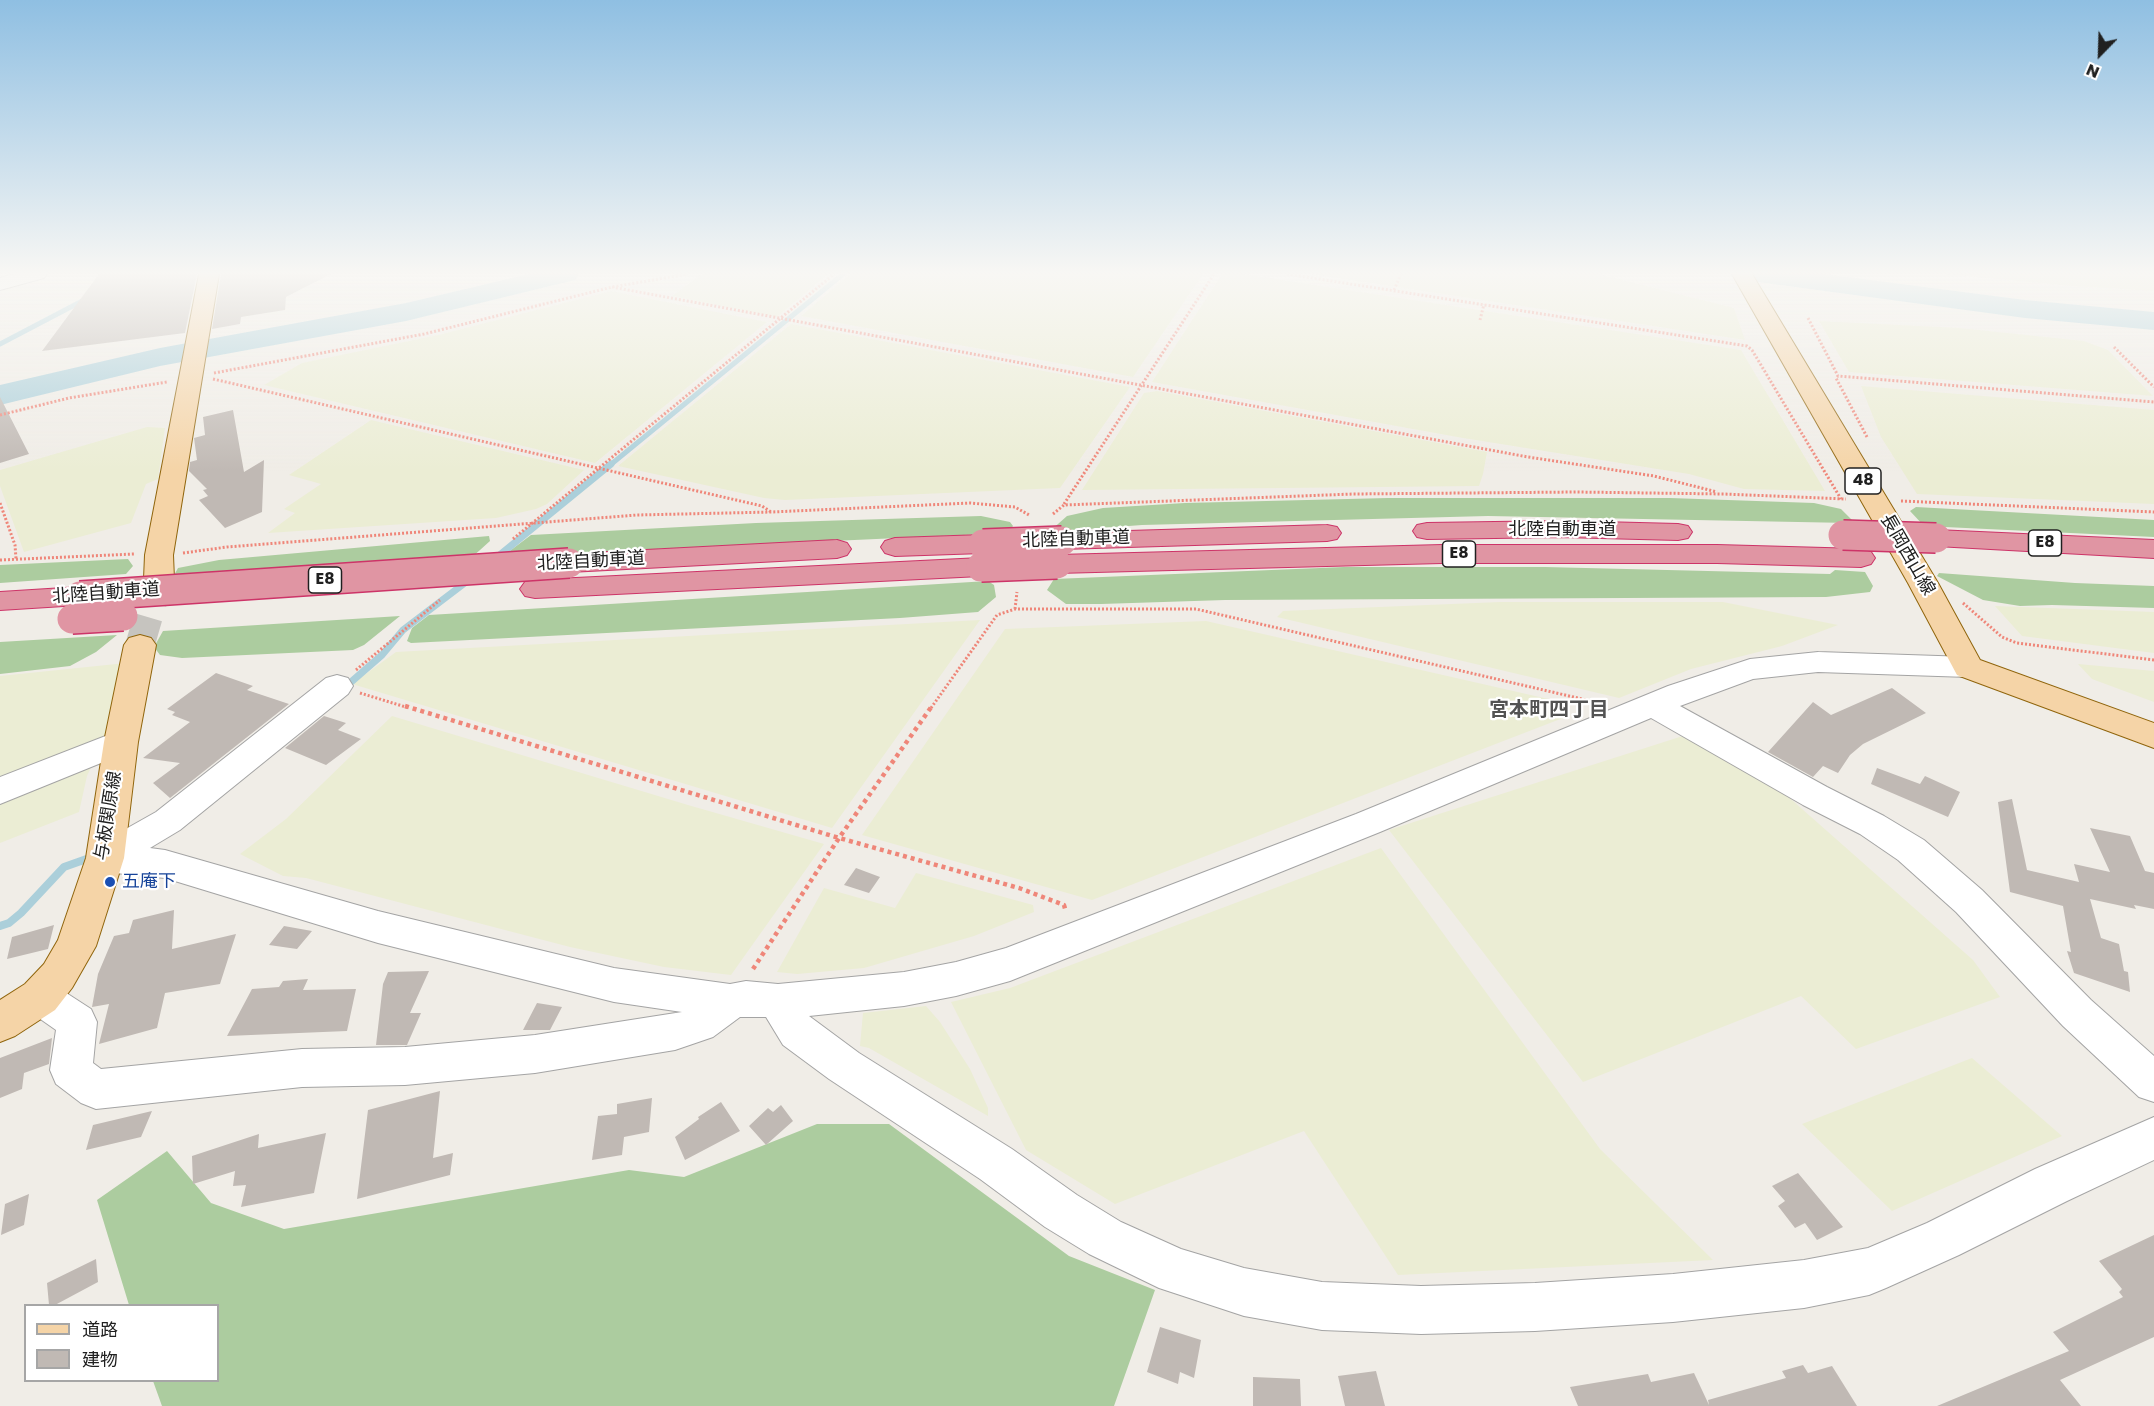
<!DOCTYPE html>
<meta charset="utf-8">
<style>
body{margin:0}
#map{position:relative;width:2154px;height:1406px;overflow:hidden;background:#f0ede7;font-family:Poppins,"Noto Sans JP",sans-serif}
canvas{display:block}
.legend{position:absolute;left:24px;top:1304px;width:195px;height:78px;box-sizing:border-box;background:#fff;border:2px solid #a6a6a6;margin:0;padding:8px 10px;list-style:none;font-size:18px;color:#202020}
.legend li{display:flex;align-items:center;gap:12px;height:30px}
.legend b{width:30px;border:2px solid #a6a6a6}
.north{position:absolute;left:2070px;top:24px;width:60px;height:60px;-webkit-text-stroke:4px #fff;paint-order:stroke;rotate:203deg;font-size:16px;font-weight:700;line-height:24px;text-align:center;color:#202020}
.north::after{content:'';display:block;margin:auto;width:21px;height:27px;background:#202020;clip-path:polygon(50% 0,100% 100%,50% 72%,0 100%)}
</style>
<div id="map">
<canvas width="2154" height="1406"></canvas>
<ul class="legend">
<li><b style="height:8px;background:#f5d4a7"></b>道路</li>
<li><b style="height:16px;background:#c0b9b4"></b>建物</li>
</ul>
<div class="north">N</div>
</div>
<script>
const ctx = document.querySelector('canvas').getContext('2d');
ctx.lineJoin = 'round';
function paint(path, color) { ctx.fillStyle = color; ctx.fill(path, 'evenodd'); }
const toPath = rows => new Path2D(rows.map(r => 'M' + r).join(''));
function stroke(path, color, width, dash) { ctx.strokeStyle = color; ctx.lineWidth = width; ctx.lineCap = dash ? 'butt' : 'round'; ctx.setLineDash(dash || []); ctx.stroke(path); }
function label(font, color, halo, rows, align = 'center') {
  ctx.font = font + ' Poppins,"Noto Sans JP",sans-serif'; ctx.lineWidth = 4.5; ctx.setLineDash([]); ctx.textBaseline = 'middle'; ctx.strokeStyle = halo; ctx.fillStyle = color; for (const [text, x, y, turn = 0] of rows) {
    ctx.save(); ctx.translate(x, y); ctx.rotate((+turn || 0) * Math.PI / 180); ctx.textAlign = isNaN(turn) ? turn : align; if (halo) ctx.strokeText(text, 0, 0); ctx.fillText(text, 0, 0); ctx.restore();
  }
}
paint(toPath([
 [702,274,828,274,777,317,672,296],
 [850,274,1203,274,1133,377,801,316],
 [1222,274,1243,274,1741,350,1825,491,1744,489,1689,474,1463,438,1152,382],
 [1311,274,1599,274,1734,308,1745,340],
 [1946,274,2154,274,2154,291,2071,286],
 [611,291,767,322,595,463,264,385,302,363,438,335],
 [1819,321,1960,328,2084,341,2108,350,2153,396,1849,372],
 [791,324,1130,387,1060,488,785,500,764,498,618,466],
 [1861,386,2154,410,2154,504,1917,494,1881,437],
 [1157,391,1487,452,1483,474,1479,486,1082,490,1144,393],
 [371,420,584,470,547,504,536,509,496,518,268,533,295,513,284,509,321,484,289,475],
 [147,427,165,428,158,479,146,484,131,523,24,552,0,486,0,470],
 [1500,602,1723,602,1838,625,1782,646,1691,669,1619,698,1277,617,1283,611],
 [1995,606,2154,612,2154,653,2022,636],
 [980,620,832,828,352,684,396,652],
 [1206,621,1557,701,1563,718,1092,900,862,835,1005,629],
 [126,663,106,735,87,776,79,812,0,843,0,676],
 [2078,664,2154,671,2154,702,2092,679],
 [392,716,688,805,824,844,731,975,664,967,570,947,306,878,283,876,240,854,286,819],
 [1689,734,1767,778,1973,960,2000,997,1856,1049,1801,996,1583,1082,1389,830],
 [1381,848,1600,1149,1713,1260,1398,1275,1304,1131,1115,1204,1026,1150,951,1002,1010,988],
 [916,873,1033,905,1034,912,974,936,864,968,797,974,777,972,824,888,895,908],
 [926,1006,940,1022,970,1069,988,1108,988,1116,869,1048,860,1046,863,1013],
 [1972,1058,2062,1136,1892,1211,1802,1124]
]), '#ebedd4');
paint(toPath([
 [1388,498,1670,498,1814,503,1841,509,1852,520,1850,523,1488,516,1142,525,1049,532,1067,516,1103,508,1185,503],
 [1916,507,2154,520,2154,537,1924,526,1910,511],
 [981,516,1010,522,1013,526,1008,533,503,556,531,535,756,523],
 [489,536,490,541,470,559,173,577,178,568,219,560],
 [128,559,133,566,126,574,0,583,0,565],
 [1344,567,1545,567,1830,574,1835,570,1865,572,1873,586,1870,592,1826,597,1225,600,1101,604,1066,604,1047,590,1054,579],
 [1939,573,2075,583,2154,586,2154,608,2052,605,2020,606,1983,600,1937,576],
 [988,581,994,585,996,597,978,612,900,618,411,643,407,641,412,628,429,615],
 [400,616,364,645,353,650,182,658,160,655,154,647,163,631],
 [117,635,96,652,70,666,0,674,0,642],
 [817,1124,889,1124,1069,1256,1155,1290,1114,1406,162,1406,153,1381,218,1380,218,1306,129,1305,97,1200,167,1151,211,1203,284,1229,629,1170,684,1177]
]), '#accc9f');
stroke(toPath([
 [0,344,86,299],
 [609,466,843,274]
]), '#abcfda', 5);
stroke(toPath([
 [496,558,611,464],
 [343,689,382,655,403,630,470,579]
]), '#abcfda', 7);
stroke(toPath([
 [0,926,9,923,21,913,64,867,95,856]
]), '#abcfda', 8);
paint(toPath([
 [529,274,579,274,575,280,406,321,160,366,0,405,0,385,160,348,406,303,529,274],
 [1744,274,1824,274,2025,300,2154,312,2154,330,2025,318,1758,282,1748,280,1744,274]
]), '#abcfda');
paint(toPath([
 [99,274,197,274,185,333,42,351],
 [221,274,331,274,286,297,285,310,241,317,240,324,212,329],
 [0,397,29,454,0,463],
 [233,410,244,472,264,460,262,512,225,528,199,500,208,496,203,490,207,489,189,471,190,462,197,460,194,438,205,435,203,417],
 [216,673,253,686,247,690,289,704,170,798,153,783,180,763,143,758,190,722,172,715,175,712,167,709],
 [1892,688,1926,713,1863,744,1850,755,1838,773,1823,766,1813,777,1768,752,1813,702,1831,715],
 [324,716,346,723,338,730,361,739,326,765,285,748],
 [1877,768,1920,784,1925,776,1960,792,1948,817,1871,784],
 [2012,799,2027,870,2079,882,2074,864,2110,872,2090,828,2130,836,2145,871,2154,873,2154,909,2134,905,2136,909,2090,899,2101,938,2119,944,2124,971,2128,972,2130,992,2074,973,2067,951,2071,952,2063,906,2010,892,1998,802],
 [856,868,880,877,869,893,844,885],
 [174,910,172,949,236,934,220,984,165,993,157,1028,99,1044,109,1004,92,1007,98,974,114,936,129,933,133,920],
 [54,925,48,949,7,959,12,937],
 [284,926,312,931,297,949,269,945],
 [429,971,410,1013,421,1013,407,1045,376,1045,383,984,388,972],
 [308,979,303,990,356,989,347,1031,227,1036,252,989,279,987,283,981],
 [537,1003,562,1007,550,1030,523,1030],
 [52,1038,49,1064,24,1073,22,1089,0,1098,0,1058],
 [440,1091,433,1158,453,1153,450,1175,357,1199,368,1110],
 [652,1098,649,1132,624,1137,622,1155,592,1160,598,1116,617,1114,617,1104],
 [721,1102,740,1131,685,1160,675,1137,699,1119,698,1117],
 [781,1105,793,1121,766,1145,749,1126,768,1108,773,1112],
 [152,1111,141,1137,86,1150,93,1125],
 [326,1133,314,1193,241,1207,246,1185,233,1186,235,1171,193,1184,192,1156,259,1134,258,1148],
 [1798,1173,1843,1227,1817,1240,1805,1223,1795,1228,1778,1206,1785,1201,1772,1186],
 [29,1194,24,1225,1,1235,5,1204],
 [2154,1235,2154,1337,2060,1380,2081,1406,1937,1406,2069,1351,2053,1332,2123,1297,2119,1292,2122,1289,2099,1261],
 [96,1259,98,1282,55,1305,49,1305,47,1283],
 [1160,1327,1201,1340,1194,1378,1180,1372,1178,1384,1147,1372],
 [1803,1365,1808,1373,1832,1366,1857,1406,1578,1406,1570,1387,1648,1374,1651,1382,1694,1373,1709,1405,1708,1400,1786,1378,1782,1371],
 [1376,1371,1385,1406,1345,1406,1338,1376],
 [1253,1377,1300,1379,1301,1406,1253,1406]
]), '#c0b9b4');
stroke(toPath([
 [140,645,159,579]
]), '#c6c4bf', 29, [29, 15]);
const minor = toPath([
 [14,274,47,274,44,278,0,290,0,278,14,274],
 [1818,652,1968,657,1979,660,1983,667,1979,674,1968,677,1818,672,1753,679,1680,706,1827,787,1884,816,1924,840,1982,890,2091,1000,2154,1056,2154,1102,2139,1097,2063,1026,1956,912,1898,860,1860,834,1803,805,1651,718,1380,832,1010,981,956,996,904,1006,809,1016,859,1053,1012,1149,1077,1195,1121,1222,1181,1249,1244,1268,1322,1282,1421,1286,1535,1283,1673,1274,1804,1260,1868,1248,1927,1223,2035,1169,2154,1117,2154,1160,2067,1201,1959,1255,1886,1288,1869,1295,1804,1308,1673,1322,1535,1331,1421,1334,1322,1330,1244,1316,1159,1288,1089,1254,1045,1227,980,1179,829,1079,783,1045,766,1017,740,1017,713,1037,675,1050,535,1073,405,1085,302,1087,96,1109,81,1103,56,1084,50,1070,56,1030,26,1009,20,997,26,985,40,980,54,985,91,1009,97,1022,93,1063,101,1069,302,1049,405,1047,535,1035,682,1012,614,1002,378,943,165,878,105,872,92,868,87,858,92,848,156,812,326,678,337,675,348,678,353,686,348,694,180,830,150,848,165,850,378,911,614,968,730,984,746,981,778,984,904,972,956,962,1006,948,1356,814,1668,686,1750,659,1818,652],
 [121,730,133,734,137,742,133,750,0,804,0,777,121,730]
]);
const major = toPath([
 [199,274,219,274,173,555,174,579,169,585,159,588,149,585,144,579,145,555,199,274],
 [1732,274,1752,274,1938,583,1980,660,2154,723,2154,748,1957,675,1908,583,1732,274],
 [140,635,151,638,156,645,138,742,124,858,96,946,72,988,55,1010,15,1036,0,1042,0,1000,25,984,44,964,58,940,86,858,104,742,124,645,129,638,140,635]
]);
const highway = toPath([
 [1562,521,1678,524,1688,526,1692,532,1688,538,1678,540,1562,537,1427,539,1417,537,1413,531,1417,525,1427,523,1562,521],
 [1327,525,1337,527,1341,533,1337,539,1327,541,1062,549,1052,547,1048,541,1052,535,1062,533,1327,525],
 [1936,530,2154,540,2154,558,1936,546,1926,544,1922,538,1926,532,1936,530],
 [983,535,993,538,997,544,993,550,983,553,895,556,885,553,881,547,885,541,895,538,983,535],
 [837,540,847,543,851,549,847,555,837,558,569,572,559,569,555,563,559,557,569,554,837,540],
 [1442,545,1717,545,1861,549,1871,552,1875,558,1871,564,1861,567,1717,563,1442,563,1057,573,1047,570,1043,564,1047,558,1057,555,1442,545],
 [981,558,991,561,996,567,991,573,981,576,535,598,525,596,520,589,525,582,535,580,981,558],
 [80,587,91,589,95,596,91,603,80,605,0,610,0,592,80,587]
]);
stroke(minor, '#a4a4a4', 2);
stroke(major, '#90650c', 2);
stroke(highway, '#cd3468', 2);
stroke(toPath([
 [1287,274,1747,346,1752,350,1841,499],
 [612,287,1528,457,1654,476,1717,492],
 [1394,290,1401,274],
 [1808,318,1838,376],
 [1480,320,1484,304],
 [2114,347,2154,387],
 [214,373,424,334,612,287,688,274],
 [213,379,762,506,771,512],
 [0,415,69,398,167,382],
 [1867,437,1836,378,1838,376,2154,402],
 [1901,501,2154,512],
 [0,503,15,545,16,559],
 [1064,504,1214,274],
 [1053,514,1064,505,1353,494,1576,492,1724,494,1846,499],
 [513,539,834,274],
 [183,553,227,547,637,515,772,512,970,503,1015,507,1029,515],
 [0,560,134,554],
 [1963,603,2002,637,2017,643,2154,660],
 [1015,609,1017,592],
 [356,670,440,600],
 [360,693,409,708],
 [931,708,997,615,1015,609,1196,609,1595,702]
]), '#ef8679', 3, [2, 2]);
stroke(toPath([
 [405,706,839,838,1019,888,1064,905,1066,912],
 [753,969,839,838,932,706]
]), '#ef8679', 4.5, [4, 4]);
paint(minor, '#fff');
paint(major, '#f5d4a7');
paint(highway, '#e095a3');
const highwayBridge = toPath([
 [1843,535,1936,538],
 [983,544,1062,541],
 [981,567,1057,564],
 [80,596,569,563],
 [72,619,123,616]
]);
stroke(highwayBridge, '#cd3468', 32, []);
stroke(highwayBridge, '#e095a3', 29);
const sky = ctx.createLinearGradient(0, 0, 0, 471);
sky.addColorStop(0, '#8fbfe2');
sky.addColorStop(0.58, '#f8f7f4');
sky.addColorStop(1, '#f8f7f400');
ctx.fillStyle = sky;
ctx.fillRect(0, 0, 2154, 471);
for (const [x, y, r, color] of [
 [110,882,6,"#1a4fb4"]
]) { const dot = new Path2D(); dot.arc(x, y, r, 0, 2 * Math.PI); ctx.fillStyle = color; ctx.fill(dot); stroke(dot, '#fff', 2); }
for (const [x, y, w] of [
 [1863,481,36],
 [2045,543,33],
 [1459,554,33],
 [325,580,33]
]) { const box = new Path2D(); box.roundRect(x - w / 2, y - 13, w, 26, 4.5); ctx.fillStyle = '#fff'; ctx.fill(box); stroke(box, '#202020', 1.5); }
label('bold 16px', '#202020', null, [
 ["48",1863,481],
 ["E8",2045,543],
 ["E8",1459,554],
 ["E8",325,580]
]);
label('18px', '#202020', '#fff', [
 ["北陸自動車道",1562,530],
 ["北陸自動車道",1076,540,-2],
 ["長岡西山線",1907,555,60],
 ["北陸自動車道",591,562,-3],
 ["北陸自動車道",106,594,-4],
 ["与板関原線",109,816,-81]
]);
label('18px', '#164399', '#fff', [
 ["五庵下",122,882]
], 'left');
label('bold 20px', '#535353', '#fff', [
 ["宮本町四丁目",1549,711]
]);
</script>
